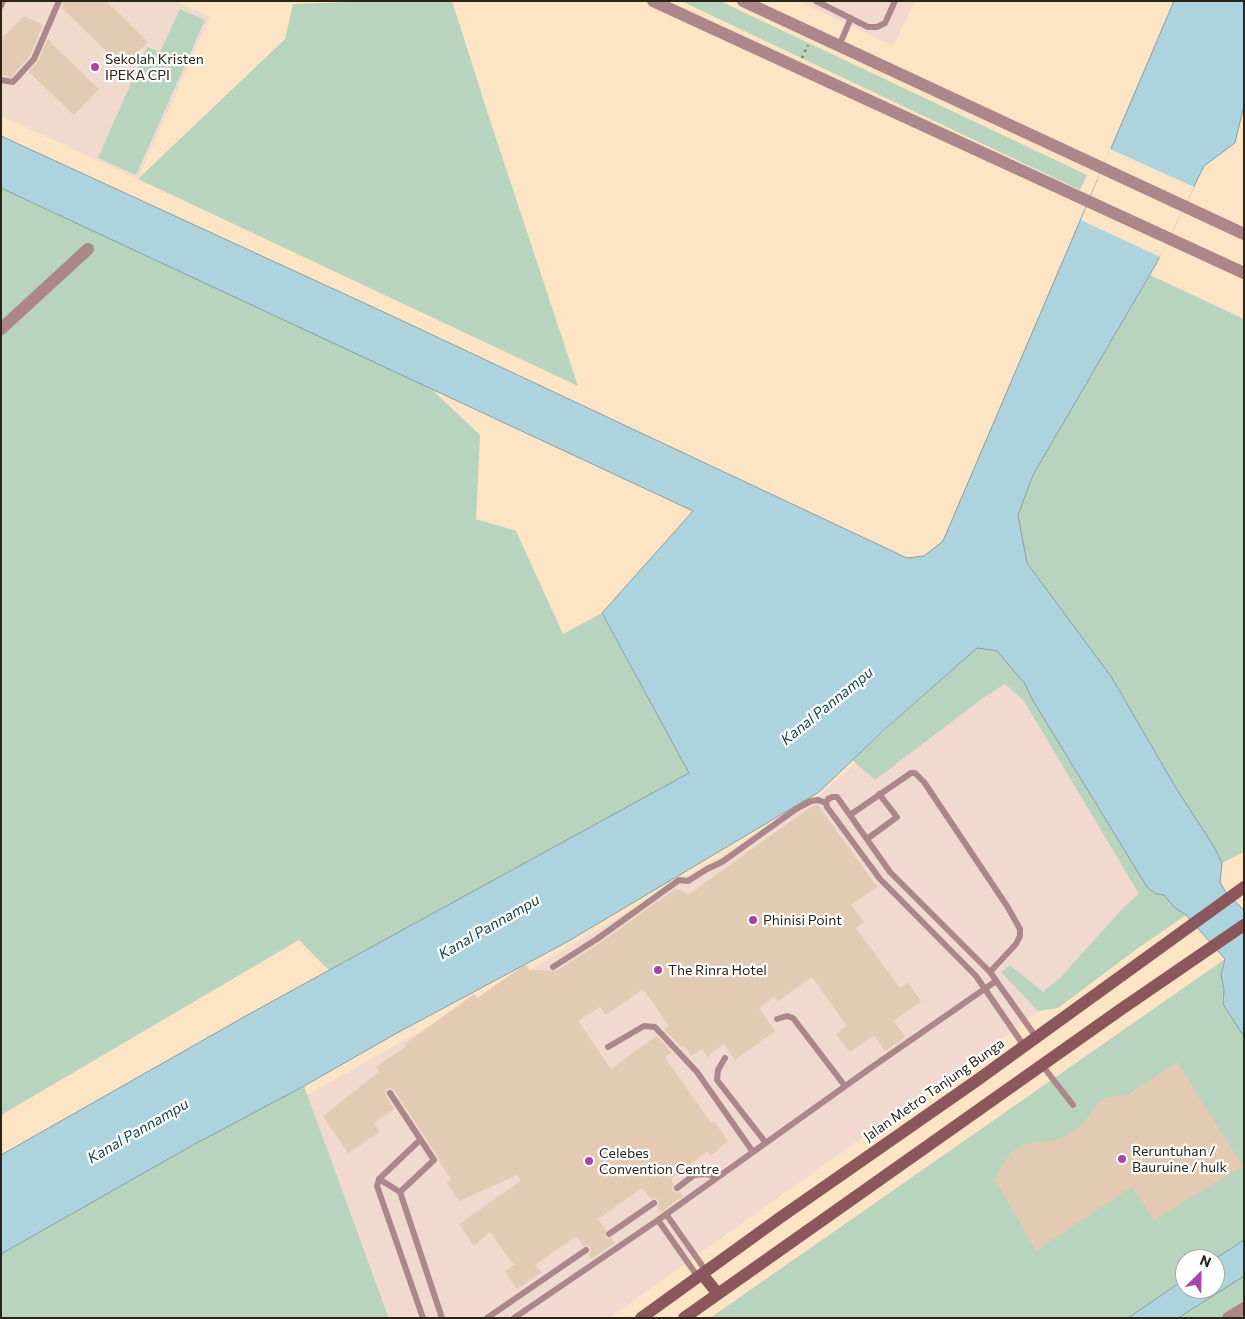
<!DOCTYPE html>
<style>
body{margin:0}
#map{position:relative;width:1245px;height:1319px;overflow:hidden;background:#fde4c5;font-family:Commissioner,sans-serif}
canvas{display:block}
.frame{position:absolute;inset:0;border:2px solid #2d2418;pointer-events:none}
.north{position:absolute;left:1175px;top:1249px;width:50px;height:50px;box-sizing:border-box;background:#fff;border:1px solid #aba7a3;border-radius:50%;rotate:23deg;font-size:14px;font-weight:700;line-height:20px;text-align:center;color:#2d2418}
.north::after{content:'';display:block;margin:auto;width:18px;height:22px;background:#a944a9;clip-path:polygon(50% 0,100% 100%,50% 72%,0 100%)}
</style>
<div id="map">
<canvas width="1245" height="1319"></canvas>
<div class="frame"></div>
<div class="north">N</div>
</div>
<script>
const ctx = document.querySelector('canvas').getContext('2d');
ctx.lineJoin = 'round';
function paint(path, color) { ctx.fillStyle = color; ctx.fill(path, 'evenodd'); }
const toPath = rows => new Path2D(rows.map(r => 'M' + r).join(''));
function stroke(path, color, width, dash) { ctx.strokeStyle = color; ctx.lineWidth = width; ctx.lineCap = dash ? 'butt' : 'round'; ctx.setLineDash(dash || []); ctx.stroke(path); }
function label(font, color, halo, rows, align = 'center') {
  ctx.font = font + ' Commissioner,sans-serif'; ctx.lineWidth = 4.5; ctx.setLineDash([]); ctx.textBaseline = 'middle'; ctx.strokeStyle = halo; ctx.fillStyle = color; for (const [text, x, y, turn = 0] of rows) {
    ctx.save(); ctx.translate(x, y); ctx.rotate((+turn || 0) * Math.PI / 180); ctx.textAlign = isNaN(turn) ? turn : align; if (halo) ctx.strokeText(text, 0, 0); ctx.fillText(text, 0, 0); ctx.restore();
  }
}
paint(toPath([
 [798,1,915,1,893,46],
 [1005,667,1163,915,1091,975,609,1318,390,1318,307,1095,545,961,809,804,943,688]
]), '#f1d9d0');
paint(toPath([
 [1,1,176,1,210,17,138,179,1,116]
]), '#f0dacd');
paint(toPath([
 [385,1,452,1,487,111,578,386,138,179,285,39,293,4],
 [681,1,720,1,1087,175,1080,190],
 [180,9,205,20,136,175,98,158,147,47,160,52],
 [1,188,428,386,480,435,476,519,516,531,563,634,602,613,689,773,329,970,299,940,1,1115],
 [1150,275,1244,319,1244,852,1222,863,1213,845,1176,788,1112,678,1027,563,1018,515,1033,475],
 [977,648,997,651,1017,673,1025,684,1032,699,1147,887,1156,894,1164,895,1174,907,1186,915,1138,948,1058,1008,1038,1011,1001,972,1010,965,1043,992,1060,978,1123,908,1139,894,1024,701,1005,684,983,698,875,780,852,760],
 [1225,959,1222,966,1222,982,1224,990,1222,1000,1226,1009,1244,1037,1244,1240,1215,1259,1185,1259,1185,1279,1128,1318,710,1318],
 [304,1086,389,1318,1,1318,1,1254,193,1145],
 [1244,1276,1244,1318,1178,1318]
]), '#b8d3be');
const water = toPath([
 [1174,1,1244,1,1244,105,1235,143,1204,166,1156,264,1033,475,1018,515,1027,563,1112,678,1176,788,1213,845,1222,863,1220,882,1227,894,1244,910,1244,1037,1223,1004,1224,990,1221,974,1225,959,1186,915,1174,907,1164,895,1156,894,1147,887,1032,699,1025,684,997,651,977,648,882,732,819,792,567,942,397,1033,304,1086,193,1145,1,1254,1,1155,251,1013,689,773,602,613,693,511,1,188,1,136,388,314,907,558,924,556,943,541,1174,1],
 [1244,1240,1244,1276,1178,1318,1128,1318,1185,1279,1185,1289,1215,1289,1215,1259,1244,1240]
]);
paint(water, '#add3de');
stroke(water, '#879ea3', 1);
paint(toPath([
 [1110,149,1194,187,1160,257,1081,220]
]), '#fde4c5');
paint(toPath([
 [64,1,106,1,148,42,123,67,62,8],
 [24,16,40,23,42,27,30,56,11,77,1,75,1,39],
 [48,38,52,44,99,89,74,115,29,72,38,61],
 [818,805,877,887,851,905,864,922,856,928,900,988,908,983,921,1001,894,1021,905,1037,885,1051,874,1035,850,1052,836,1034,847,1026,812,977,778,1001,775,996,759,1008,775,1031,735,1060,724,1044,707,1057,702,1049,691,1056,684,1046,681,1047,664,1029,669,1026,643,989,606,1015,600,1007,578,1021,611,1069,656,1036,672,1052,665,1057,711,1123,714,1121,728,1141,710,1156,707,1151,671,1179,674,1184,672,1187,673,1191,676,1193,680,1192,683,1196,661,1212,657,1207,659,1203,658,1200,654,1198,651,1199,642,1188,598,1219,606,1230,605,1236,607,1239,611,1238,615,1243,591,1259,588,1254,591,1252,590,1248,588,1245,583,1246,576,1236,535,1265,542,1272,517,1289,505,1271,514,1265,490,1232,474,1246,459,1224,521,1181,517,1175,459,1201,447,1183,451,1179,439,1161,438,1157,394,1090,390,1088,387,1089,385,1094,394,1109,374,1123,380,1132,348,1153,323,1116,379,1072,376,1067,408,1045,405,1044,474,994,477,998,526,964,529,970,556,971,600,943,675,889,682,890,688,895,812,806],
 [1177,1062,1243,1166,1154,1220,1132,1187,1036,1251,995,1180,1001,1166,1011,1152,1024,1144,1051,1141,1066,1136,1084,1123,1098,1103,1107,1097,1127,1095]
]), '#e3cab2');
stroke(toPath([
 [802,58,808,45]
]), '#8f7e69', 2.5, [2.5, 4]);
stroke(toPath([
 [816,1,868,27,877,27,885,23,895,1],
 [1,6,3,1],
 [839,46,851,18],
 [1,80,13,82,34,59,59,1],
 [850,815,911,773,915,773,924,782,1007,906,1020,929,1020,936,1016,944,990,972],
 [867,839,897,817,879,794],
 [553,967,597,939,679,880,688,881,707,869,722,862,796,809,811,801,818,800,826,803],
 [777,1019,787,1016,793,1018,845,1086],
 [1024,1046,976,976,880,879,827,807,826,803,828,799,832,797,837,797,840,801,890,872,990,972,1036,1037],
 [608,1047,644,1026,655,1027,697,1072,753,1152],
 [725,1058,718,1070,717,1080,766,1143],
 [1042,1065,1073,1105],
 [390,1093,434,1160,400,1192],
 [420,1140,379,1179,377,1186,423,1318],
 [379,1179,400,1192,442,1318],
 [677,1188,694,1175,706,1174,718,1177],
 [666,1214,706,1271],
 [658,1220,698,1277],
 [609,1234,654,1203],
 [487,1318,586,1250],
 [514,1318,658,1220,872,1067,996,981]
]), '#ac868a', 6);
stroke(toPath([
 [653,1,1244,273],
 [743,1,1244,234],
 [1,329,88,249],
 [1228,1318,1244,1308]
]), '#ac868a', 12);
stroke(toPath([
 [702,1274,718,1294],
 [641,1318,781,1217,976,1081,1244,887],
 [684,1318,1120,1010,1244,925]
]), '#8b575d', 12);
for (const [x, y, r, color] of [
 [95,67,5,"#a944a9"],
 [753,920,5,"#a944a9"],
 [658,970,5,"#a944a9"],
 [1122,1159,5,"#a944a9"],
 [589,1161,5,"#a944a9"]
]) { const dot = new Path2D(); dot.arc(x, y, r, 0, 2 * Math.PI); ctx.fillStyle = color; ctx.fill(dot); stroke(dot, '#fff', 2); }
label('14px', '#2d2418', '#fff', [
 ["Sekolah Kristen",105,59],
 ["IPEKA CPI",105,75],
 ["Phinisi Point",763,920],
 ["The Rinra Hotel",668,970],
 ["Reruntuhan /",1132,1151],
 ["Bauruine / hulk",1132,1167],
 ["Celebes",599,1153],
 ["Convention Centre",599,1169]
], 'left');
label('14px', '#2d2418', '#fff', [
 ["Jalan Metro Tanjung Bunga",934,1090,-35]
]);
label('italic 15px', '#124754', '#fff', [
 ["Kanal Pannampu",827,706,-39],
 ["Kanal Pannampu",489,927,-30],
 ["Kanal Pannampu",138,1131,-30]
]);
</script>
